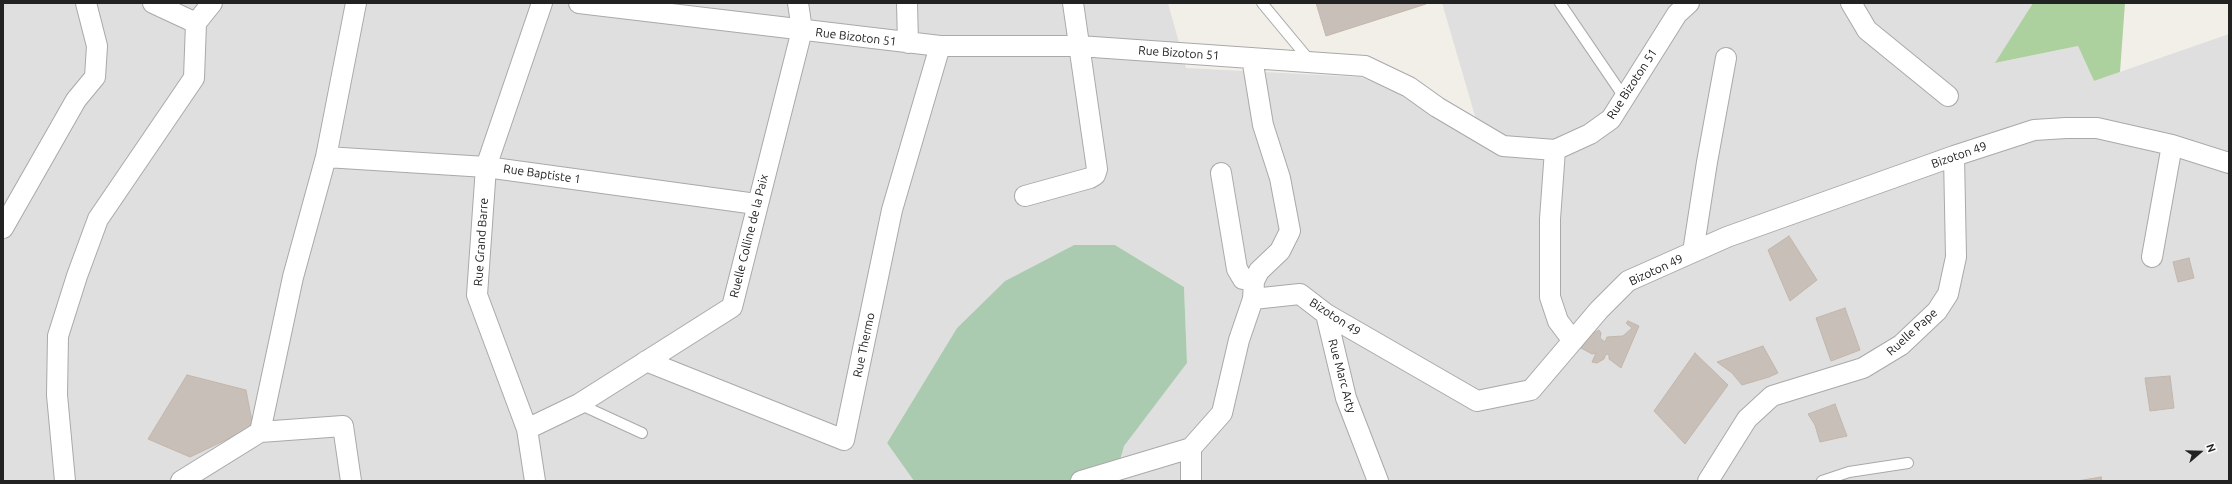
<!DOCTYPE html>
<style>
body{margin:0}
#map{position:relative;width:2232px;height:484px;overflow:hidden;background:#f2efe9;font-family:Ubuntu,sans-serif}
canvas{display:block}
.frame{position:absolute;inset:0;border:4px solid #222;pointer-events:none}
.north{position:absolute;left:2180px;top:432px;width:40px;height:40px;-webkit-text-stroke:3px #fff;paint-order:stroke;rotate:70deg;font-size:11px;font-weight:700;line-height:16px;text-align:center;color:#222}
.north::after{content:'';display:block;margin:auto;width:14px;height:18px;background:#222;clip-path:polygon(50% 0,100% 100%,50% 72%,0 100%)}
</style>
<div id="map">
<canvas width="2232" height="484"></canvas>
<div class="frame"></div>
<div class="north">N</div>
</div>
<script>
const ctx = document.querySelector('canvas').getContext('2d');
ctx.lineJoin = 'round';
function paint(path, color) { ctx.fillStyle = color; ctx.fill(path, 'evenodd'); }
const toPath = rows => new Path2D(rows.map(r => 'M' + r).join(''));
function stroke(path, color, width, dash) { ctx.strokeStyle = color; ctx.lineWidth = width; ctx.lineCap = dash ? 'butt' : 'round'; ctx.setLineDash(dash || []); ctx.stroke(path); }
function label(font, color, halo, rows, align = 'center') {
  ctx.font = font + ' Ubuntu,sans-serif'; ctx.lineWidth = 3; ctx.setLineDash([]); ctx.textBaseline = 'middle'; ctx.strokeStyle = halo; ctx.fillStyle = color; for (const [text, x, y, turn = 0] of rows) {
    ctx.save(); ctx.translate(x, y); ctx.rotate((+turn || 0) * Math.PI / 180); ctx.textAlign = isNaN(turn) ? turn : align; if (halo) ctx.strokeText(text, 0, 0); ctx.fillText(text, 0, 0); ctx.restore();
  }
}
paint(toPath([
 [3,3,1168,3,1186,68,1360,77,1404,93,1482,140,1442,3,2033,3,1996,63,2078,46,2094,81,2229,34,2229,481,1110,481,1123,446,1187,363,1184,287,1115,245,1074,245,1005,281,957,328,887,443,914,481,3,481]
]), '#e0dfdf');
paint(toPath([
 [2033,3,2125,3,2120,72,2094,81,2078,46,1995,63]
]), '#add19e');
paint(toPath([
 [1074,245,1115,245,1184,287,1187,363,1124,446,1114,480,914,481,887,443,957,328,1005,281]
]), '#aacbaf');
const building = toPath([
 [1316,3,1425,3,1426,4,1326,36,1316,3],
 [1789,236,1817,280,1790,301,1768,250,1789,236],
 [2189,258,2194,278,2178,282,2173,262,2189,258],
 [1845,308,1860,350,1831,361,1816,318,1845,308],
 [1628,321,1639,326,1621,368,1609,359,1609,355,1606,354,1604,359,1597,363,1592,362,1596,353,1592,354,1581,348,1592,334,1599,330,1601,333,1600,338,1605,342,1607,337,1623,336,1632,328,1626,323,1628,321],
 [1763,346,1778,373,1769,377,1742,385,1732,373,1717,362,1763,346],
 [1695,353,1728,385,1685,444,1654,411,1695,353],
 [187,375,246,390,253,427,190,457,148,439,187,375],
 [2170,376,2174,408,2150,411,2145,378,2170,376],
 [1835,404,1847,436,1820,442,1815,425,1808,414,1835,404],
 [2101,477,2102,481,2077,481,2101,477]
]);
paint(building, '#c7bfb8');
stroke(building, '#c4b6ab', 1);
const service = toPath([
 [1262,3,1311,62],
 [1560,3,1624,97],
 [579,404,642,433],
 [1822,481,1849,472,1908,463]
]);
const minor = toPath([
 [153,3,196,23],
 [579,3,940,46,1079,46,1365,66,1409,87,1437,107,1503,146,1555,150,1590,134,1611,119,1677,14,1689,3],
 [907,3,908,43],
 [1851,3,1867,30,1948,96],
 [196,23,212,3],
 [1252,58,1263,125,1280,178,1290,231,1280,251,1259,271,1254,281,1253,299],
 [1555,150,1550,219,1550,297,1558,321,1573,341],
 [326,157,486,167,756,204],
 [1221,173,1237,269,1243,279,1254,281],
 [1025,196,1090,178,1095,175,1097,169,1073,3],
 [3,228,76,100,95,77,97,46,86,3],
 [1693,252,1707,162,1726,58],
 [2152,257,2172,145],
 [1326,314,1346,398,1378,481],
 [646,361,844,440,892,210,940,46],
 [527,429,579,404,732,307,802,30,798,3],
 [260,432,293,277,326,157,356,3],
 [1191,448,1222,413,1239,340,1253,299,1300,294,1326,314,1477,401,1531,390,1599,310,1628,281,1727,237,1954,156,2034,130,2066,128,2097,128,2172,145,2229,163],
 [1191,448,1191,481],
 [65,481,57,395,58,336,77,276,98,219,194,78,196,23],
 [181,481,260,432,343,426,351,481],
 [535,481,527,429,477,295,486,167,542,3],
 [1081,481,1191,448],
 [1708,481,1747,419,1772,396,1863,368,1901,345,1937,311,1948,294,1956,257,1954,156]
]);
stroke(service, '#a9a9a9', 12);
stroke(minor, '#a9a9a9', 22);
stroke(service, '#fff', 10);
stroke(minor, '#fff', 20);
label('12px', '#222', '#fff', [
 ["Rue Bizoton 51",856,37,7],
 ["Rue Bizoton 51",1179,53,4],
 ["Rue Bizoton 51",1632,84,-57],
 ["Bizoton 49",1959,155,-19],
 ["Rue Baptiste 1",542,174,8],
 ["Ruelle Colline de la Paix",749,236,-76],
 ["Rue Grand Barre",481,242,-86],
 ["Bizoton 49",1656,270,-25],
 ["Bizoton 49",1335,317,33],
 ["Ruelle Pape",1912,332,-42],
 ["Rue Thermo",864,345,-78],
 ["Rue Marc Arty",1342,376,75]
]);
</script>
